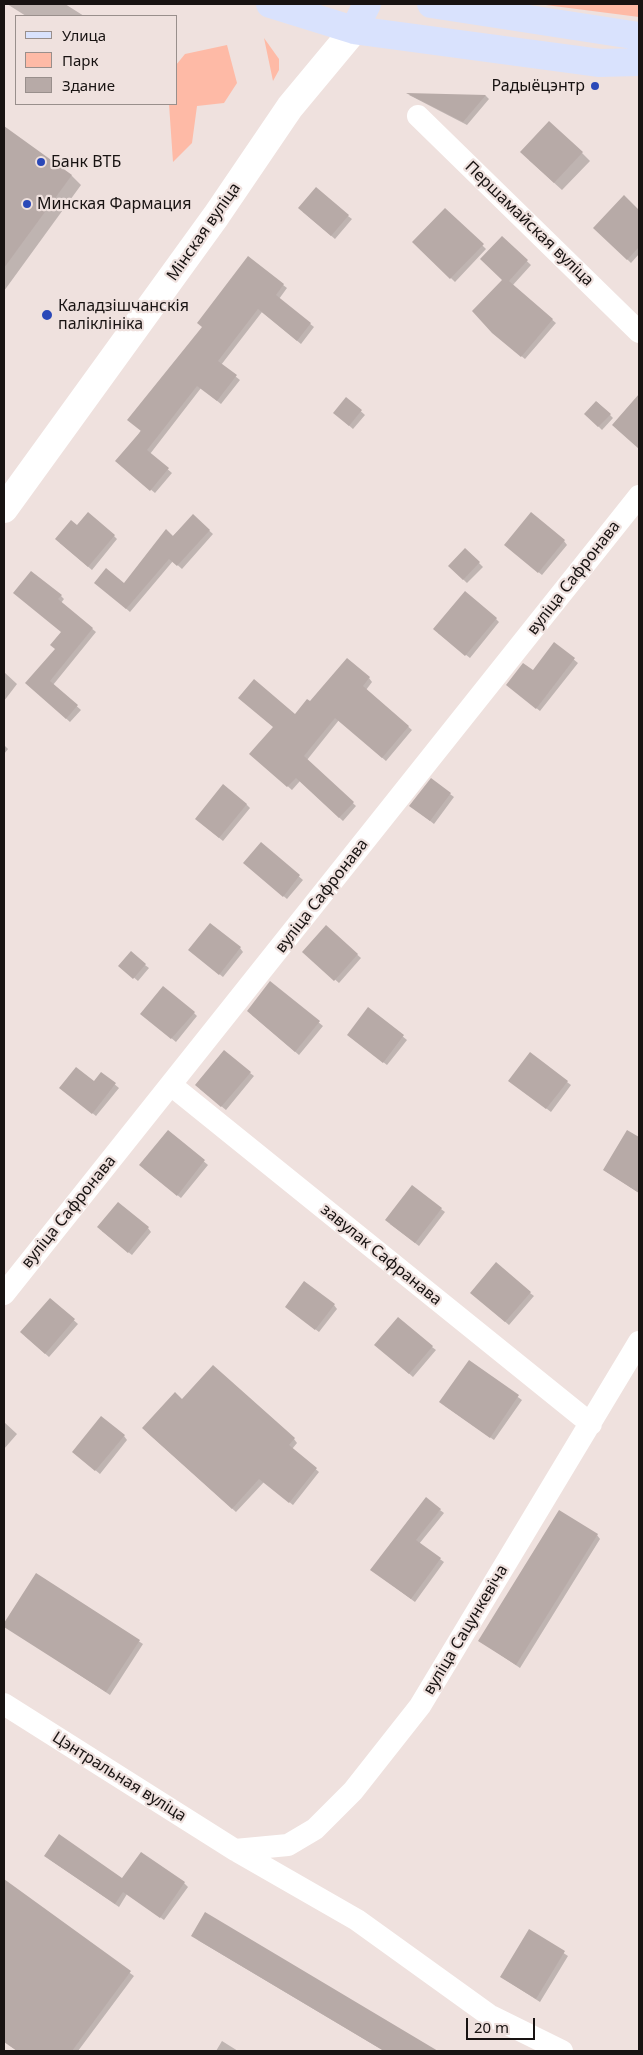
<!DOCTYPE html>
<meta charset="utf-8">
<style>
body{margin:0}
#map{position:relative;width:643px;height:2055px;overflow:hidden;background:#efe1de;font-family:"Noto Sans",sans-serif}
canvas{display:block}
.frame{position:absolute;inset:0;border:5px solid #181312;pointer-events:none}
.legend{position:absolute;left:15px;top:15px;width:162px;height:90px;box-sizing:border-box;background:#efe1de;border:1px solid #998f8c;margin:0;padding:6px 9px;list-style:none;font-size:15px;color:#181312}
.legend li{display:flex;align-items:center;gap:10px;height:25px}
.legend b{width:25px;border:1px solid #998f8c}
.scale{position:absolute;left:466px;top:2018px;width:69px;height:22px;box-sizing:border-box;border:2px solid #181312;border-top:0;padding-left:6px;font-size:15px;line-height:18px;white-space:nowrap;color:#181312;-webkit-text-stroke:4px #efe1de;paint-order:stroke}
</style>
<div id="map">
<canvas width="643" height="2055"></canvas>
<div class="frame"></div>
<ul class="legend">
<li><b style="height:6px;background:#d9e2fd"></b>Улица</li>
<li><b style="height:14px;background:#febaa6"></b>Парк</li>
<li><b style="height:14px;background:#b7aaa7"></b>Здание</li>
</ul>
<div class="scale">20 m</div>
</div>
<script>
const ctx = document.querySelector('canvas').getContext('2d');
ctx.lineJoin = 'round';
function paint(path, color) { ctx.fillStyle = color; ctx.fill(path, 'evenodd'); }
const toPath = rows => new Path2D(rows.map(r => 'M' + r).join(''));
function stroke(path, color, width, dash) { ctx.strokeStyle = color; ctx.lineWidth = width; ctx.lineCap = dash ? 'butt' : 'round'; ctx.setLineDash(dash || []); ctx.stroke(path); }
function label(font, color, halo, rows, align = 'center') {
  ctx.font = font + ' "Noto Sans",sans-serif'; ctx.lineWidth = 4.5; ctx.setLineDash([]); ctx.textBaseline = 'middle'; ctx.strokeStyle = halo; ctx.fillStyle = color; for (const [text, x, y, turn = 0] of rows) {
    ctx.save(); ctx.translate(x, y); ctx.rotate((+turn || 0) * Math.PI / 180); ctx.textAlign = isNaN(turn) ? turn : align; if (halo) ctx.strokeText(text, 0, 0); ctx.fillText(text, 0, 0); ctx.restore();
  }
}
paint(toPath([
 [538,4,639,4,639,17],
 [264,38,279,59,279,70,273,81],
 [227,45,237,83,224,103,197,106,192,143,173,162,169,104,176,104,176,65,185,54]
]), '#febaa6');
paint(toPath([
 [7,4,65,4,84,16,26,16],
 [409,95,486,96,489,99,467,125],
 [4,127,72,176,81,185,4,291],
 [582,153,590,161,562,190,529,160],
 [624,197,639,211,639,254,631,263,595,228],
 [445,209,486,249,455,282,414,242],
 [303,212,348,216,352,219,335,239],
 [502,238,531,265,512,286,556,323,525,359,497,336,504,280],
 [248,258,287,288,279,299,314,327,301,344,262,312,221,365,240,380,221,404,201,388,150,454,172,473,155,493,120,464],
 [638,397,639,398,639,448,617,429],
 [346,398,365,415,353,429,338,416],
 [597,402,613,418,602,430,586,414],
 [193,516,213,534,182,569,173,561,130,612,100,586,124,585],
 [77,527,114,536,117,539,92,570,60,543],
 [564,541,567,545,542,575,509,548],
 [465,549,483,567,467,583,449,566],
 [15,593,61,596,64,599,61,603,96,632,53,685,81,710,70,722,30,686,56,649,62,632],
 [496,619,499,622,470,658,438,633],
 [555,644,578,663,540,711,511,688,533,672],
 [4,672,17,684,4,701],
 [369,678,372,682,366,690,412,730,386,761,339,720,307,760,356,806,343,821,300,781,292,790,255,757,310,703],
 [4,745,8,749,4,754],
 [450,794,454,797,434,824,415,809],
 [246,804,250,808,223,841,200,822],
 [261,844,303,880,287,899,248,866],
 [326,927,361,958,339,983,304,952],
 [240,948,243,952,223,977,194,954],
 [145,965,149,968,138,981,124,969],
 [270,983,323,1026,299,1055,252,1015],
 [369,1009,407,1040,387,1065,352,1038],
 [194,1013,197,1016,176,1042,146,1017],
 [250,1073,254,1076,226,1110,200,1089],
 [102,1074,119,1088,96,1116,65,1091,94,1083],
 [567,1082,571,1085,551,1112,514,1084],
 [168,1131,208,1165,181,1198,144,1169],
 [628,1132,639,1139,639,1193,604,1170],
 [441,1209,445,1212,419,1246,390,1224],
 [148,1228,151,1232,132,1255,102,1231],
 [530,1293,534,1296,509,1325,475,1296],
 [50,1299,78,1324,49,1357,25,1336],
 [334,1305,337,1309,319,1332,290,1310],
 [432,1347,436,1350,413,1377,380,1348],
 [469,1362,522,1400,494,1440,445,1406],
 [182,1401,294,1439,297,1443,292,1449,319,1472,293,1505,264,1482,236,1512,147,1432],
 [4,1422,17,1434,4,1449],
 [124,1436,127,1440,100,1474,77,1455],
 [440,1510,444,1513,419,1544,444,1562,415,1602,376,1573],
 [597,1535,600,1539,520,1668,480,1641],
 [36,1575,143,1644,110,1695,4,1625],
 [49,1859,122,1880,184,1883,188,1887,164,1920,127,1894,119,1907],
 [4,1881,134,1976,78,2051,17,2051,4,2041],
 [530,1931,568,1956,540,2002,501,1977],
 [196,1939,430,2049,429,2051,384,2051],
 [222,2041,238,2051,216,2051]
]), '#0003');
paint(toPath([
 [406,93,486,95,463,122],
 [549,121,583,152,554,183,520,152],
 [4,126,72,175,4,268],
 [316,187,349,215,331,236,298,208],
 [624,195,639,210,639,247,627,260,593,228],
 [445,208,484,244,450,279,412,242],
 [502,236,528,260,509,281,553,319,521,357,492,333,472,311,502,280,480,259],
 [248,256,284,284,276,295,311,323,297,341,258,309,218,361,237,375,217,401,197,386,147,450,169,468,150,491,115,461,141,431,127,420,202,327,197,323],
 [639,394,639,449,612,425],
 [346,397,362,410,349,426,333,413],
 [596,401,611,414,598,427,584,414],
 [88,512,115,535,88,567,55,539,71,520,77,525],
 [531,512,565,540,538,573,504,545],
 [193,514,210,530,177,566,169,559,126,609,94,583,106,568,124,583,166,529,173,536],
 [465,548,480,562,463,580,448,566],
 [31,571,62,595,58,599,93,628,50,681,78,705,66,719,25,683,55,649,50,645,61,632,13,593],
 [465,591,497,618,465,656,433,629],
 [554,642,575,658,536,709,506,685,523,663,533,670],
 [347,658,370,677,363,686,409,726,382,758,335,718,304,756,354,802,339,818,296,778,287,787,249,754,273,727,238,698,254,679,295,714,307,699,310,701],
 [431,778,451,793,430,821,409,806],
 [223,784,247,804,219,838,195,819],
 [261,842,300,875,283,897,243,863],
 [210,923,241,947,219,975,188,950],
 [326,925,358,954,334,981,302,952],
 [131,951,146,964,133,979,118,966],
 [270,981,320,1021,295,1052,247,1011],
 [163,986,195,1012,171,1039,140,1014],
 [368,1007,404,1035,383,1063,347,1035],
 [224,1050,251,1072,221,1107,195,1085],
 [530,1052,568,1081,546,1109,508,1081],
 [76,1067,94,1081,101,1072,116,1083,92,1114,59,1088],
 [168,1130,205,1160,177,1196,139,1165],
 [627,1130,639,1137,639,1193,603,1170],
 [412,1185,442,1208,415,1243,385,1220],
 [118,1202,149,1227,128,1253,97,1227],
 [496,1262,531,1292,505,1322,470,1293],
 [304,1281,335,1304,315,1330,285,1307],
 [50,1298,75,1319,45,1354,20,1332],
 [398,1317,433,1346,409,1374,374,1345],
 [469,1360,519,1395,490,1438,439,1402],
 [213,1365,295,1438,289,1445,317,1468,289,1503,259,1479,232,1509,142,1428,175,1392,182,1399],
 [101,1416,125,1435,95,1471,72,1452],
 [426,1497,441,1509,416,1540,441,1558,411,1599,370,1570],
 [559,1510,598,1534,516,1665,478,1641],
 [36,1573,140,1640,106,1692,4,1627,4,1623],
 [59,1834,122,1878,141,1852,185,1882,160,1918,123,1892,115,1904,44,1856],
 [4,1879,131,1971,72,2051,17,2051,4,2042],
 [205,1912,438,2051,384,2051,191,1936],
 [529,1929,565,1951,536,1999,500,1977]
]), '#b7aaa7');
stroke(toPath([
 [418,116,639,332],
 [171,1085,591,1424],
 [4,1294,639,496],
 [4,1704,235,1850,357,1920,489,2015,562,2051],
 [235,1850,288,1845,315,1829,353,1791,420,1706,639,1342]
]), '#fff', 22);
stroke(toPath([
 [4,509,216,216,290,107,354,30]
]), '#fff', 28);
stroke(toPath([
 [270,4,354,30,600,63,639,62],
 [431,4,639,36],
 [354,30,367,4]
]), '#d9e2fd', 28);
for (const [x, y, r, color] of [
 [595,86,5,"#2a48b8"],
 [41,162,5,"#2a48b8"],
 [27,204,5,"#2a48b8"],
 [47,315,6,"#2a48b8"]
]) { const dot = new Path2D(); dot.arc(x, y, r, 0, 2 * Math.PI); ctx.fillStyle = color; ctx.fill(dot); stroke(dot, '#efe1de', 2); }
label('16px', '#181312', '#efe1de', [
 ["Радыёцэнтр",585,86,"right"],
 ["Банк ВТБ",51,162],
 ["Минская Фармация",37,204],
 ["Каладзішчанскія",58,306],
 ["паліклініка",58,324]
], 'left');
label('16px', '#181312', '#efe1de', [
 ["Першамайская вуліца",529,224,44],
 ["Мінская вуліца",204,232,-55],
 ["вуліца Сафронава",574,578,-52],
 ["вуліца Сафронава",322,896,-52],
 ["вуліца Сафронава",69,1212,-51],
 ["завулак Сафранава",381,1255,39],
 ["вуліца Сацункевіча",466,1630,-59],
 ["Цэнтральная вуліца",119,1777,32]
]);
</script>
